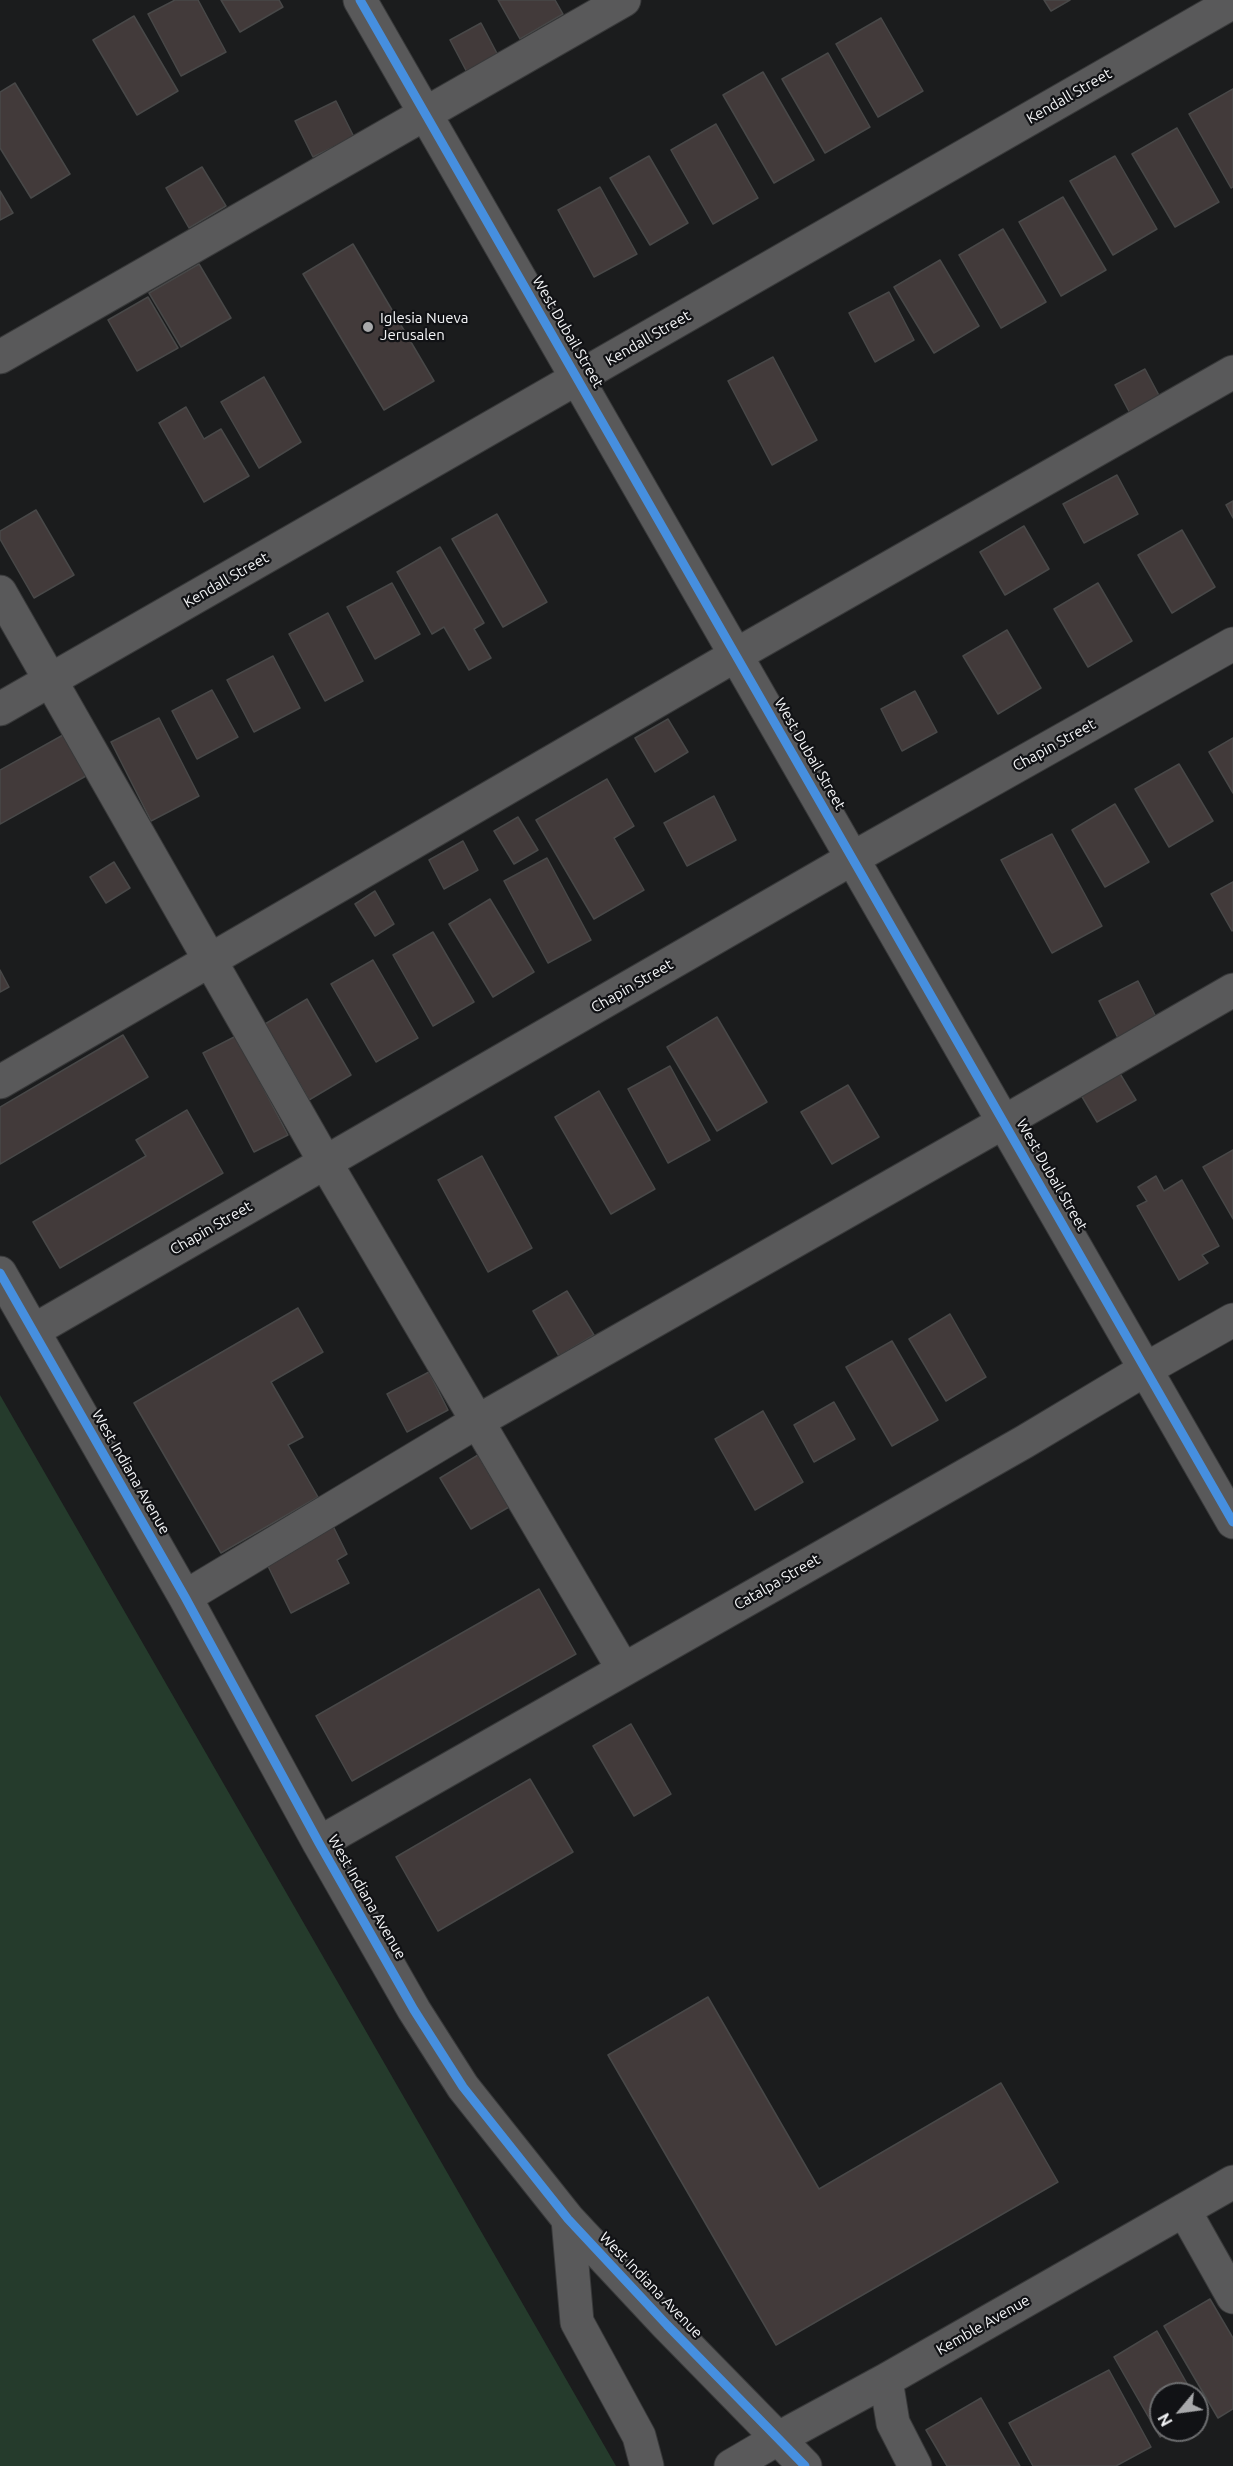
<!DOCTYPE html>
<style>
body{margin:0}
#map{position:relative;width:1233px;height:2466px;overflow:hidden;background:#1b1c1d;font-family:Ubuntu,sans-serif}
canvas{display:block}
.north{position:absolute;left:1149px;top:2382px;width:60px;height:60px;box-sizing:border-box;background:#111215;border:2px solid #6c6d6f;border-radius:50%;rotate:241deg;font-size:16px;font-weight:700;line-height:24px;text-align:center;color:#f4f5f7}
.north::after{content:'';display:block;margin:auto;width:21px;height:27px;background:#a8a9ab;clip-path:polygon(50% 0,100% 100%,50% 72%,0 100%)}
</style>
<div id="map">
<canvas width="1233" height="2466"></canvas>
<div class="north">N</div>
</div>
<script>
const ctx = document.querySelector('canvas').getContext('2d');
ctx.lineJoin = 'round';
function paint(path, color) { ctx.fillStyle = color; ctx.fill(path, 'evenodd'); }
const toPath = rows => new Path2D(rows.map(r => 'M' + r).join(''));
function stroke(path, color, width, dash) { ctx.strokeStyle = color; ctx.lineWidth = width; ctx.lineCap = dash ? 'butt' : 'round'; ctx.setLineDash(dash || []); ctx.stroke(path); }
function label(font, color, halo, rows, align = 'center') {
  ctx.font = font + ' Ubuntu,sans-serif'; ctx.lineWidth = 4.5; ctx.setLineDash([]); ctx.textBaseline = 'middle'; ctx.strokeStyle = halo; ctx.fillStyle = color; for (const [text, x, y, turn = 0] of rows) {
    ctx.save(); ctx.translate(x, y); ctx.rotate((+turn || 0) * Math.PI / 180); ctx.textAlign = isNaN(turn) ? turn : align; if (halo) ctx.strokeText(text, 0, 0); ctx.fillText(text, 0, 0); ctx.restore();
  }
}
paint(toPath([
 [0,1395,616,2466,0,2466]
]), '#253b2c');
const building = toPath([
 [175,0,198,0,226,52,181,76,148,14,175,0],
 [221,0,279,0,283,7,240,32,221,0],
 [498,0,555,0,563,14,520,39,498,0],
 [1044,0,1070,0,1051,11,1044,0],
 [134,16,178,91,137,115,93,40,134,16],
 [881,18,923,91,878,117,836,44,881,18],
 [481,23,501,61,470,78,450,40,481,23],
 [828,53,870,127,825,153,782,79,828,53],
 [763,72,814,160,774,183,723,95,763,72],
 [15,83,70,174,31,198,0,148,0,92,15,83],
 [1233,89,1233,187,1231,188,1189,114,1233,89],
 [336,101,354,137,313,157,295,121,336,101],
 [716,124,758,198,713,224,671,150,716,124],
 [1177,128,1219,202,1175,227,1132,154,1177,128],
 [649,156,688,223,650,245,610,178,649,156],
 [1115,156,1157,229,1113,255,1070,181,1115,156],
 [202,167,226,206,189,228,166,188,202,167],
 [600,187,637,254,594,277,558,210,600,187],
 [0,191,13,213,0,220,0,191],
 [1063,197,1106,270,1061,296,1019,222,1063,197],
 [1003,229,1046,302,1001,328,959,255,1003,229],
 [353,244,434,381,384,410,303,274,353,244],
 [940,260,979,326,934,353,894,287,940,260],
 [199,264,231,318,181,347,149,293,199,264],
 [889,292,914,340,875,362,849,313,889,292],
 [148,297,178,348,137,371,108,320,148,297],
 [773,357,817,440,772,465,728,381,773,357],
 [1145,369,1162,401,1132,417,1115,385,1145,369],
 [264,377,301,442,259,468,221,402,264,377],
 [186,407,204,439,221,429,249,476,204,502,159,423,186,407],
 [1117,475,1138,514,1084,543,1063,504,1117,475],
 [1233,501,1233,518,1226,505,1233,501],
 [36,510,74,575,34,598,0,539,0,531,36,510],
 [497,514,547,602,503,627,452,539,497,514],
 [1024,526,1049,569,1005,595,980,552,1024,526],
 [1182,530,1215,587,1172,613,1138,555,1182,530],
 [440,547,484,623,474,629,491,658,469,670,444,627,432,634,397,572,440,547],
 [392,583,420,634,375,659,347,607,392,583],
 [1098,583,1132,641,1088,667,1054,609,1098,583],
 [328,613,363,681,325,701,289,634,328,613],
 [1007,630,1041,688,998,714,963,656,1007,630],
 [273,656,300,708,254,732,227,680,273,656],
 [212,690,238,737,197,759,172,711,212,690],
 [915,691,937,732,902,751,881,709,915,691],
 [159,718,199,796,151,821,111,742,159,718],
 [668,719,688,752,655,772,635,738,668,719],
 [63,735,86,776,0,824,0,770,63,735],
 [1233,738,1233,793,1209,752,1233,738],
 [1179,764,1213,821,1169,847,1135,789,1179,764],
 [607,779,634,826,614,838,644,890,594,919,536,820,607,779],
 [714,796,736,840,687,866,664,823,714,796],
 [1115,804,1149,862,1105,887,1072,830,1115,804],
 [518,817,538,850,514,864,494,831,518,817],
 [1052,834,1102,926,1052,953,1001,860,1052,834],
 [463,841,478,870,444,889,429,860,463,841],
 [547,858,591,940,548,963,504,881,547,858],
 [114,862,130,888,106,903,90,877,114,862],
 [1233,882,1233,930,1232,931,1211,894,1233,882],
 [375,891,394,924,375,936,355,904,375,891],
 [490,899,534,972,493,997,449,924,490,899],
 [433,932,474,1002,433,1026,393,955,433,932],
 [373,960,418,1038,376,1062,331,984,373,960],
 [0,970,9,987,0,992,0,970],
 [1138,981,1157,1019,1118,1038,1099,1001,1138,981],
 [307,999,351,1075,309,1100,265,1024,307,999],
 [717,1017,767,1102,717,1131,667,1047,717,1017],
 [123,1035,148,1077,0,1164,0,1107,123,1035],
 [236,1036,288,1135,254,1152,203,1053,236,1036],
 [670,1066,710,1140,668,1163,628,1089,670,1066],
 [1119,1072,1136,1100,1097,1122,1081,1095,1119,1072],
 [848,1085,879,1137,832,1164,801,1112,848,1085],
 [599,1091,655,1189,611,1214,555,1117,599,1091],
 [187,1110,223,1173,60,1268,33,1222,146,1156,136,1140,187,1110],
 [1233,1150,1233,1219,1203,1167,1233,1150],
 [482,1156,532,1248,488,1272,438,1180,482,1156],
 [1156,1176,1164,1191,1182,1180,1219,1246,1202,1255,1208,1263,1179,1280,1137,1206,1147,1201,1138,1187,1156,1176],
 [567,1291,594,1335,559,1356,533,1311,567,1291],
 [298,1308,323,1352,271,1382,303,1437,288,1445,318,1497,221,1553,134,1403,298,1308],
 [950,1314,986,1377,946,1401,909,1339,950,1314],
 [892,1341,938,1420,892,1446,846,1367,892,1341],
 [429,1372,448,1410,407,1432,387,1394,429,1372],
 [834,1402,855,1439,814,1462,794,1425,834,1402],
 [763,1411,803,1482,755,1510,715,1439,763,1411],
 [478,1455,509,1507,471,1529,440,1478,478,1455],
 [333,1526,347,1554,337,1560,349,1583,291,1613,265,1560,333,1526],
 [539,1589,576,1654,352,1781,316,1716,539,1589],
 [631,1724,671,1794,634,1816,593,1746,631,1724],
 [530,1779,573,1852,438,1931,396,1857,530,1779],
 [708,1997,819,2189,1001,2083,1058,2182,776,2345,608,2055,708,1997],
 [1210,2299,1233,2338,1233,2409,1218,2418,1164,2326,1210,2299],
 [1157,2331,1193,2394,1161,2394,1161,2430,1173,2430,1160,2437,1114,2357,1157,2331],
 [1109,2370,1151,2447,1116,2466,1033,2466,1009,2423,1109,2370],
 [981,2398,1020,2466,947,2466,926,2430,981,2398],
 [1197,2400,1204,2412,1197,2416,1197,2400]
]);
paint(building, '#423a3a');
stroke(building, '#484848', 1.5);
const minor = toPath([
 [360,0,1233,1522],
 [0,357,624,0],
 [0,592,325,1162,623,1669],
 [0,709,1233,2],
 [0,1082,736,655,1233,372],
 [0,1273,185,1597,319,1843,414,2010,463,2087,568,2219,667,2325,805,2466],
 [33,1331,853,858,1233,644],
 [185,1597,478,1421,1004,1122,1233,990],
 [319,1843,1024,1442,1146,1369,1233,1320],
 [1184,2210,1233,2297],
 [568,2219,577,2322,639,2436,647,2466],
 [886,2380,893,2423,915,2466],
 [731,2466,779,2438,886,2380,1233,2182]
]);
stroke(minor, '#38393a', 35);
stroke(minor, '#59595a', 33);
stroke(toPath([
 [360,0,1233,1522],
 [0,1273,185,1597,319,1843,414,2010,463,2087,568,2219,667,2325,805,2466]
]), '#468fdf', 9);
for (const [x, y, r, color] of [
 [368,327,6,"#a8a9ab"]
]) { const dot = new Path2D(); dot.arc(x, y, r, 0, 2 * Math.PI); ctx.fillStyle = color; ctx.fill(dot); stroke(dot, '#111215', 2); }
label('15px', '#f4f5f7', '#111215', [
 ["Kendall Street",1069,96,-30],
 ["West Dubail Street",568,332,60],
 ["Kendall Street",648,338,-30],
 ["Kendall Street",226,580,-30],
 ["Chapin Street",1054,745,-29],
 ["West Dubail Street",810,754,60],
 ["Chapin Street",632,986,-30],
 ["West Dubail Street",1052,1175,60],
 ["Chapin Street",211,1228,-30],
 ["West Indiana Avenue",131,1472,60],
 ["Catalpa Street",777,1582,-30],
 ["West Indiana Avenue",367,1897,60],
 ["West Indiana Avenue",651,2285,46],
 ["Kemble Avenue",983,2325,-30]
]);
label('15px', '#f4f5f7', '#111215', [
 ["Iglesia Nueva",380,318],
 ["Jerusalen",380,335]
], 'left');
</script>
